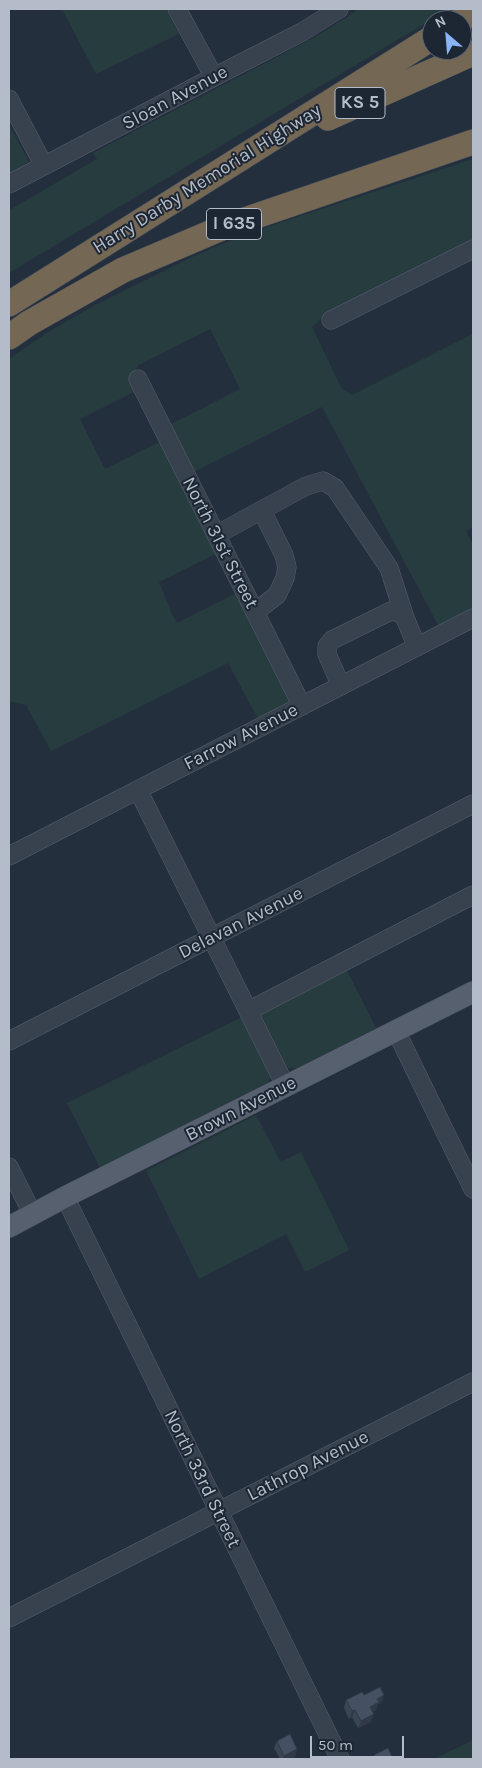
<!DOCTYPE html>
<style>
body{margin:0}
#map{position:relative;width:482px;height:1768px;overflow:hidden;background:#242f3e;font-family:Karla,sans-serif}
canvas{display:block}
.frame{position:absolute;inset:0;border:10px solid #b4bcc9;pointer-events:none}
.north{position:absolute;left:422px;top:10px;width:50px;height:50px;box-sizing:border-box;background:#1d2633;border:1px solid #59626f;border-radius:50%;rotate:333deg;font-size:14px;font-weight:700;line-height:20px;text-align:center;color:#b4bcc9}
.north::after{content:'';display:block;margin:auto;width:18px;height:22px;background:#8ab4f8;clip-path:polygon(50% 0,100% 100%,50% 72%,0 100%)}
.scale{position:absolute;left:310px;top:1736px;width:94px;height:22px;box-sizing:border-box;border:2px solid #b4bcc9;border-top:0;padding-left:6px;font-size:15px;line-height:18px;white-space:nowrap;color:#b4bcc9;-webkit-text-stroke:4px #1d2633;paint-order:stroke}
</style>
<div id="map">
<canvas width="482" height="1768"></canvas>
<div class="frame"></div>
<div class="north">N</div>
<div class="scale">50 m</div>
</div>
<script>
const ctx = document.querySelector('canvas').getContext('2d');
ctx.lineJoin = 'round';
function paint(path, color) { ctx.fillStyle = color; ctx.fill(path, 'evenodd'); }
const toPath = rows => new Path2D(rows.map(r => 'M' + r).join(''));
function stroke(path, color, width, dash) { ctx.strokeStyle = color; ctx.lineWidth = width; ctx.lineCap = dash ? 'butt' : 'round'; ctx.setLineDash(dash || []); ctx.stroke(path); }
function label(font, color, halo, rows, align = 'center') {
  ctx.font = font + ' Karla,sans-serif'; ctx.lineWidth = 4; ctx.setLineDash([]); ctx.textBaseline = 'middle'; ctx.strokeStyle = halo; ctx.fillStyle = color; for (const [text, x, y, turn = 0] of rows) {
    ctx.save(); ctx.translate(x, y); ctx.rotate((+turn || 0) * Math.PI / 180); ctx.textAlign = isNaN(turn) ? turn : align; if (halo) ctx.strokeText(text, 0, 0); ctx.fillText(text, 0, 0); ctx.restore();
  }
}
paint(toPath([
 [62,9,166,9,179,34,96,74],
 [359,9,449,9,9,273,9,210,97,159,93,153,317,36],
 [9,125,30,164,9,175],
 [473,159,473,242,330,311,312,327,342,389,352,395,473,334,473,527,466,531,473,545,473,610,439,627,322,407,192,473,169,425,240,389,210,329,139,365,131,375,136,391,80,419,105,469,161,441,217,553,159,582,172,614,177,623,239,592,290,699,287,705,258,719,228,663,51,751,26,705,9,701,9,359,45,334,93,306,194,256,249,233],
 [344,965,376,1028,300,1067,295,1068,288,1068,284,1064,257,1010],
 [242,1017,271,1074,271,1078,267,1083,100,1168,67,1103],
 [256,1115,281,1162,301,1152,349,1250,305,1272,286,1234,199,1279,146,1171],
 [473,1740,473,1759,434,1759]
]), '#263c3f');
const minor = toPath([
 [177,9,214,77],
 [9,99,44,166],
 [9,184,214,77,302,32,339,9],
 [331,320,473,249],
 [138,379,302,706],
 [216,535,306,486,323,481,335,488,389,568,405,618],
 [255,612,277,595,285,578,287,567,284,555,262,511],
 [341,686,327,654,327,646,332,640,391,611,400,613,405,618,417,647],
 [138,790,286,1087],
 [9,856,473,618],
 [248,1011,473,895],
 [396,1031,473,1189],
 [9,1041,473,804],
 [9,1167,33,1215],
 [65,1197,340,1759],
 [9,1618,473,1382]
]);
const major = toPath([
 [9,1227,65,1197,473,992]
]);
const highway = toPath([
 [461,20,473,12],
 [328,118,473,53],
 [9,304,432,38],
 [9,337,29,323,123,270,224,227,473,142]
]);
stroke(minor, '#565f6c', 19);
stroke(major, '#414a57', 22);
stroke(highway, '#434c59', 26);
stroke(minor, '#38414e', 18);
stroke(major, '#56606e', 21);
stroke(highway, '#746855', 25);
paint(toPath([
 [364,1695,382,1702,378,1704,376,1710,372,1712,371,1722,358,1728,352,1717,349,1719,344,1708,346,1700],
 [277,1741,295,1757,289,1759,280,1759,274,1748]
]), '#3b4654');
paint(toPath([
 [384,1695,382,1702,378,1704,376,1710,367,1714,370,1707,377,1699],
 [355,1710,352,1717,349,1719,352,1711],
 [374,1714,371,1722,358,1728,361,1721],
 [297,1749,295,1757,289,1759,283,1759,284,1756]
]), '#303945');
const building = toPath([
 [380,1687,384,1695,377,1699,379,1702,370,1707,374,1714,361,1721,355,1710,352,1711,346,1700,362,1692,364,1695,380,1687],
 [290,1734,297,1749,284,1756,277,1741,290,1734],
 [388,1748,393,1759,375,1759,374,1755,388,1748]
]);
paint(building, '#455162');
stroke(building, '#303945', 1);
for (const [x, y, w] of [
 [360,103,50],
 [234,224,55]
]) { const box = new Path2D(); box.roundRect(x - w / 2, y - 15.5, w, 31, 4); ctx.fillStyle = '#1d2633'; ctx.fill(box); stroke(box, '#b4bcc9', 1); }
label('bold 18px', '#b4bcc9', null, [
 ["KS 5",360,103],
 ["I 635",234,224]
]);
label('19px', '#b4bcc9', '#1d2633', [
 ["Sloan Avenue",175,98,-28],
 ["Harry Darby Memorial Highway",207,179,-32],
 ["North 31st Street",220,543,63],
 ["Farrow Avenue",241,737,-27],
 ["Delavan Avenue",241,923,-27],
 ["Brown Avenue",241,1109,-27],
 ["Lathrop Avenue",308,1466,-27],
 ["North 33rd Street",202,1479,64]
]);
</script>
